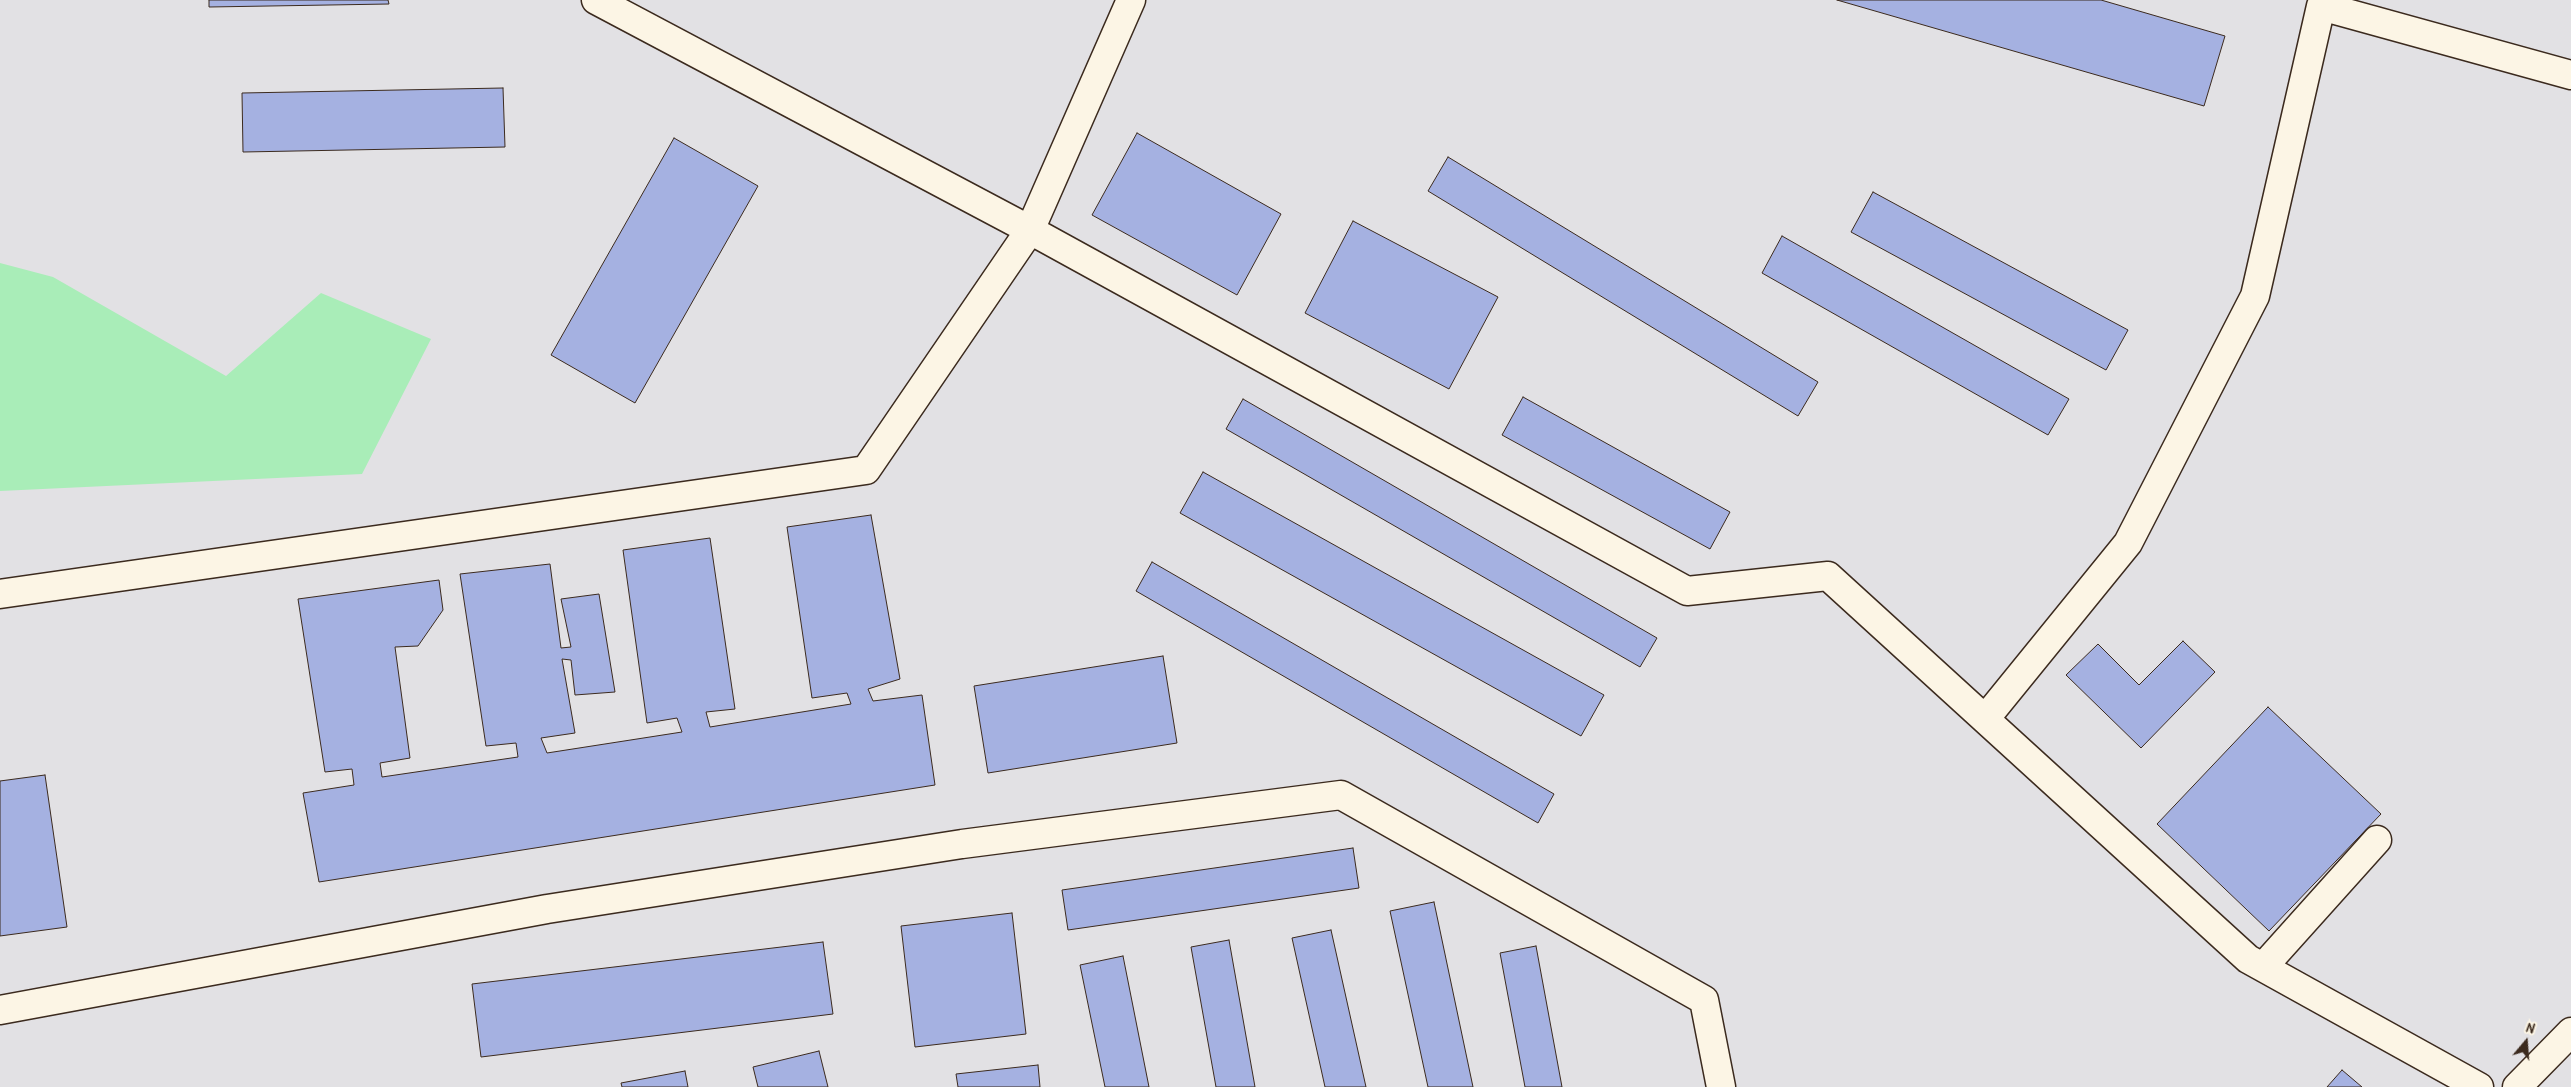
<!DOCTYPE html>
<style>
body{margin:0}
#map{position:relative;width:2571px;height:1087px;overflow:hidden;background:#e2e1e4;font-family:"Patrick Hand",sans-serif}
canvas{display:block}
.north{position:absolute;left:2501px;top:1017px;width:50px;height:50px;-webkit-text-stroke:4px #fcf5e5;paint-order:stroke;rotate:18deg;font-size:14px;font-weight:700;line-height:20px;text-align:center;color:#3b2a1e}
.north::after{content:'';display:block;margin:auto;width:18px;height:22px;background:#3b2a1e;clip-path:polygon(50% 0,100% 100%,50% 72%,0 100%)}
</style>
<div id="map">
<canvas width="2571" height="1087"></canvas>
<div class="north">N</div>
</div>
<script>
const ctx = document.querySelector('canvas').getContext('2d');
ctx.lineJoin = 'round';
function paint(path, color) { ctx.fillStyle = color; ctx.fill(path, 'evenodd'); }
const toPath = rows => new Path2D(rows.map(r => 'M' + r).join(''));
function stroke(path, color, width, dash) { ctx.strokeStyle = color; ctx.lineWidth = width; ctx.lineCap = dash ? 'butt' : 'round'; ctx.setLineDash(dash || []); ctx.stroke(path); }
paint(toPath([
 [0,263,53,277,226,376,321,293,431,339,362,474,0,491]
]), '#a9edb8');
const building = toPath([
 [209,0,388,0,389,4,209,7,209,0],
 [1837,0,2101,0,2225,36,2204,106,1837,0],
 [503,88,505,147,243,152,242,93,503,88],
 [1137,133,1281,214,1237,295,1092,215,1137,133],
 [674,138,758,186,635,403,551,355,674,138],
 [1448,157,1818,382,1798,416,1428,191,1448,157],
 [1873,192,2128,330,2106,370,1851,232,1873,192],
 [1353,221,1498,297,1449,389,1305,313,1353,221],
 [1782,236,2069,399,2048,435,1762,273,1782,236],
 [1523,397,1730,512,1710,549,1502,435,1523,397],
 [1243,399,1657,638,1640,667,1226,429,1243,399],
 [1203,472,1604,695,1581,736,1180,513,1203,472],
 [871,515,900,679,868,689,873,701,922,695,935,785,319,882,303,793,354,785,352,769,325,772,298,599,439,580,443,610,418,646,395,647,410,758,380,763,382,777,518,757,516,743,486,746,460,574,550,564,561,648,571,647,561,599,599,594,615,692,575,695,571,660,562,659,575,733,541,738,547,753,682,732,677,718,647,723,623,550,710,538,735,709,706,712,710,727,851,704,847,693,812,698,787,527,871,515],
 [1152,562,1554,794,1538,823,1136,591,1152,562],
 [2183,641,2215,672,2141,748,2066,675,2098,644,2139,685,2183,641],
 [1163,656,1177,743,988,773,974,686,1163,656],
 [2268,707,2381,814,2269,931,2157,824,2268,707],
 [45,775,67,927,0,936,0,781,45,775],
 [1353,848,1359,888,1068,930,1062,890,1353,848],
 [1434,902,1473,1087,1428,1087,1390,911,1434,902],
 [1012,913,1026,1034,915,1047,901,926,1012,913],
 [1331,930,1366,1087,1325,1087,1292,938,1331,930],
 [1229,940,1255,1087,1216,1087,1191,947,1229,940],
 [823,942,833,1014,481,1057,472,984,823,942],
 [1536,946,1562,1087,1525,1087,1500,953,1536,946],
 [1123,956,1149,1087,1105,1087,1080,965,1123,956],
 [819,1051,828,1087,758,1087,753,1067,819,1051],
 [1038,1065,1040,1087,958,1087,956,1074,1038,1065],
 [2342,1070,2362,1087,2327,1087,2342,1070],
 [685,1071,688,1087,622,1087,621,1083,685,1071]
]);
paint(building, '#a5b1e1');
stroke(building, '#3b2a1e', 1);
const minor = toPath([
 [596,0,1030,230,1687,591,1828,576,2248,959,2479,1087],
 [0,594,866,470,1030,230,1131,0],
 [1985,719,2128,543,2255,296,2321,6,2571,75],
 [2263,967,2377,840],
 [0,1010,547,909,962,844,1341,795,1704,1000,1721,1087],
 [2517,1087,2571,1032]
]);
stroke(minor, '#3b2a1e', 31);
stroke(minor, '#fcf5e5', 28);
</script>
